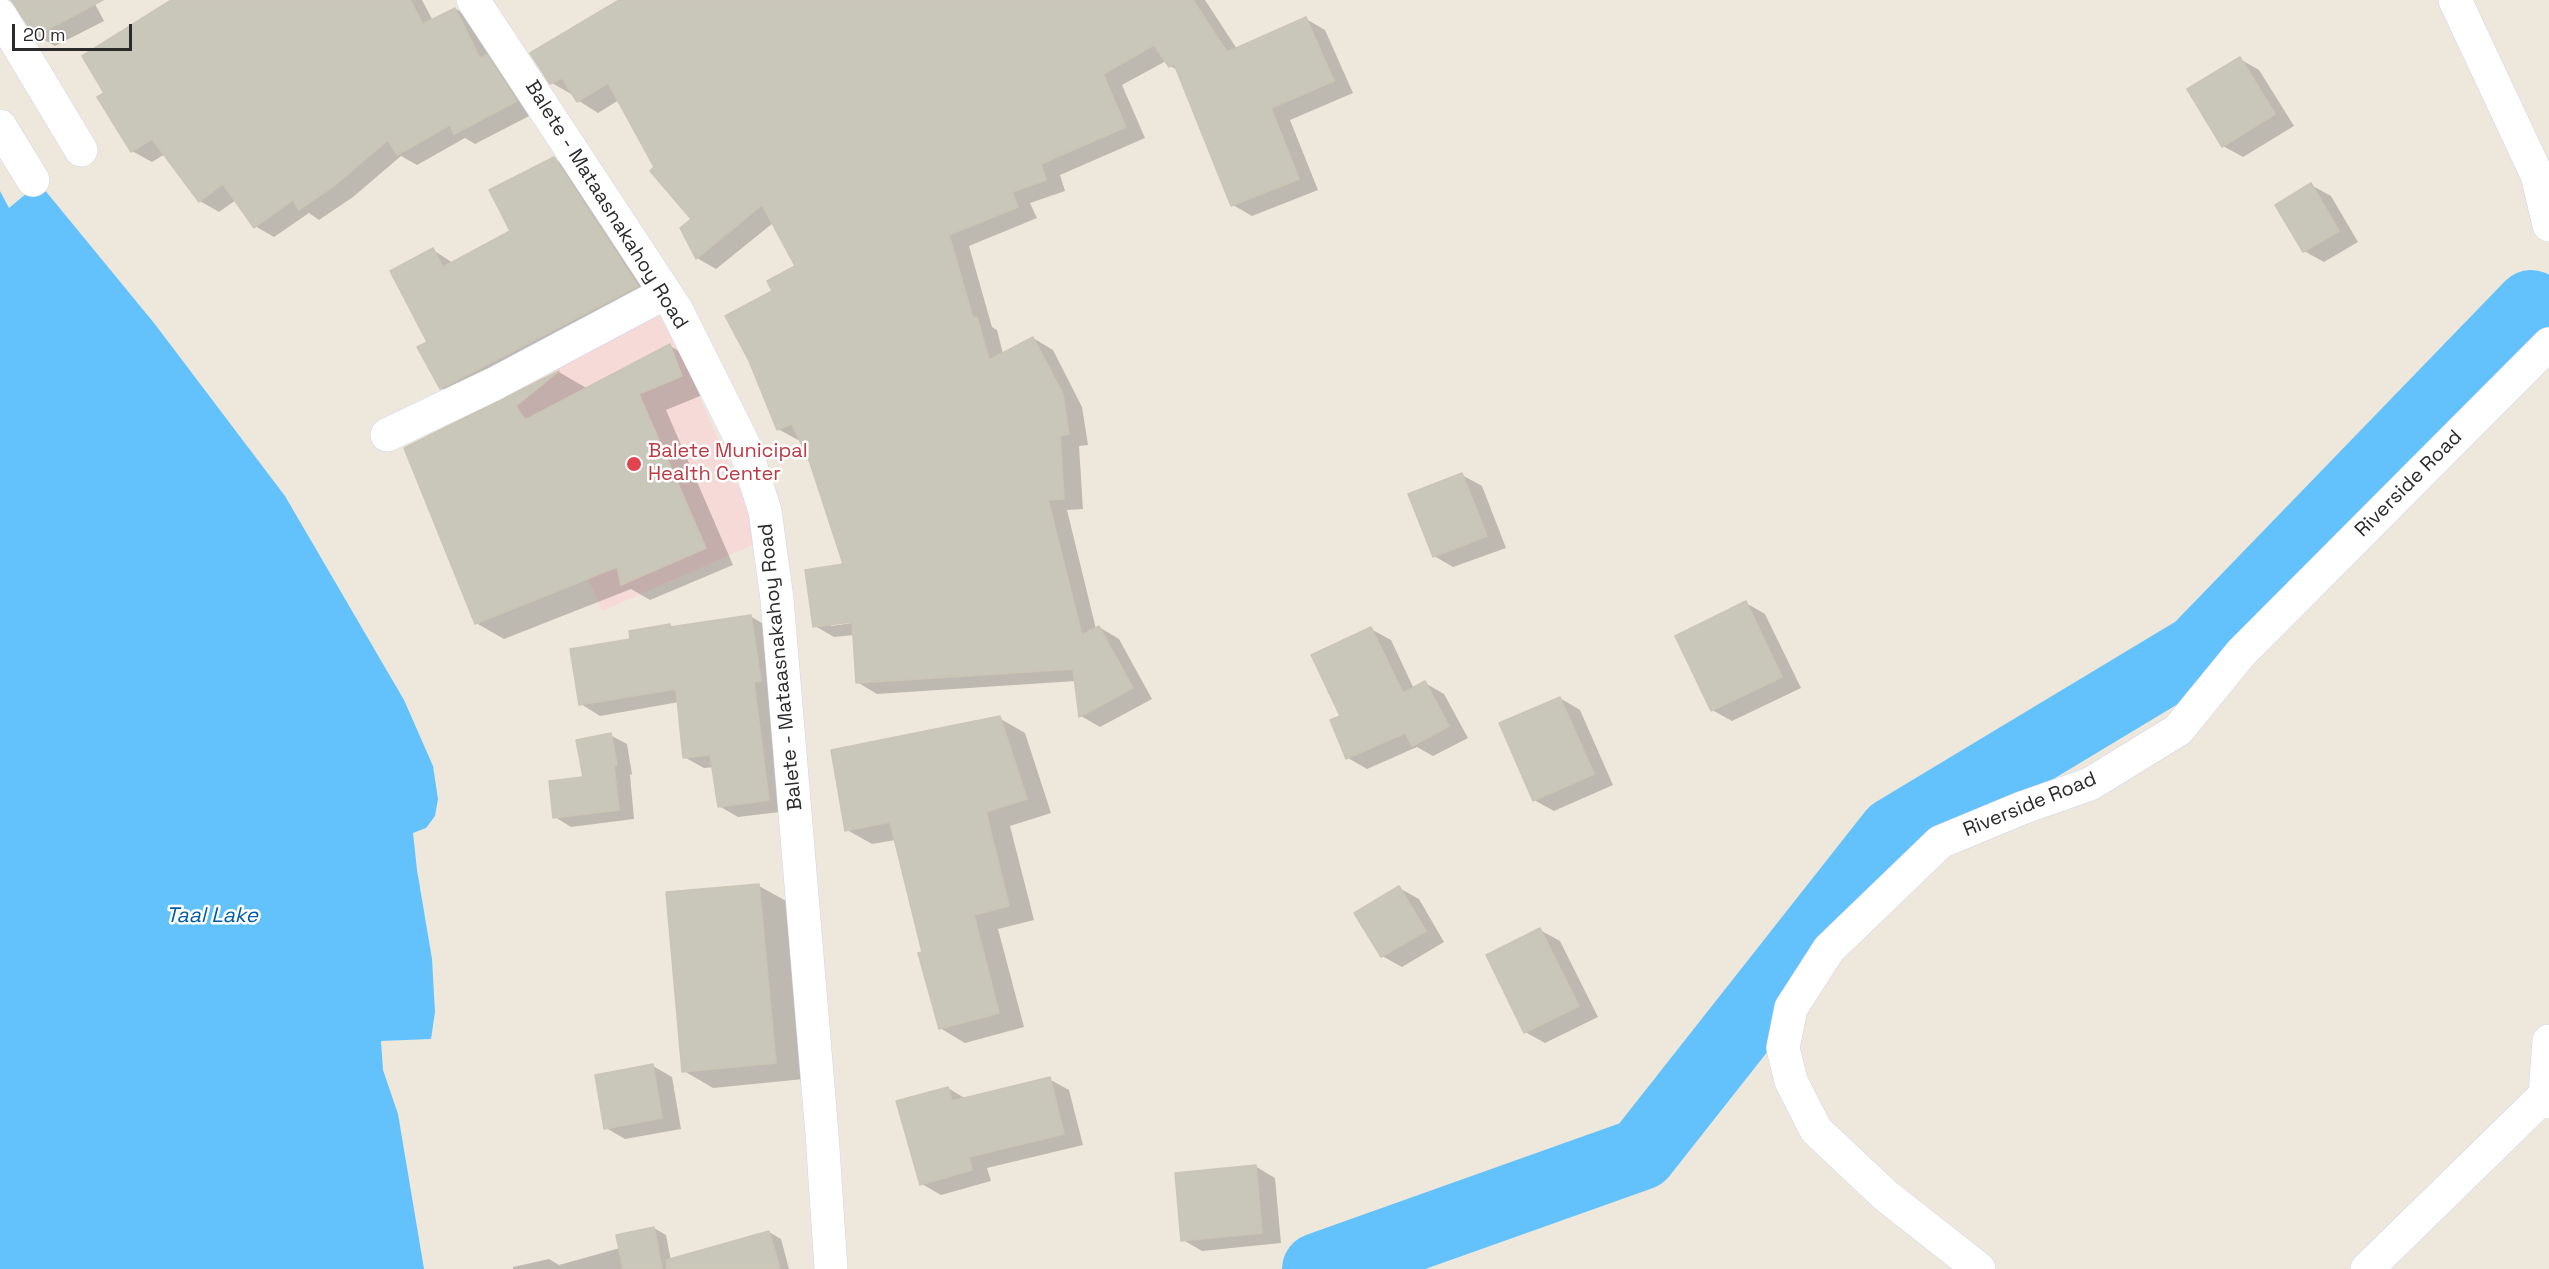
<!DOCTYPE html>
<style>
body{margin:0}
#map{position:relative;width:2549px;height:1269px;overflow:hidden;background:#eee8dc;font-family:"Space Grotesk",sans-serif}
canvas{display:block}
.scale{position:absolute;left:12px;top:24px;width:120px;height:27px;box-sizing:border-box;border:3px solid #2b2b2b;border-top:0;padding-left:8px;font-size:18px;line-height:21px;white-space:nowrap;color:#2b2b2b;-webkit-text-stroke:4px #fff;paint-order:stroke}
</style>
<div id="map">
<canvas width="2549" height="1269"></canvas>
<div class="scale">20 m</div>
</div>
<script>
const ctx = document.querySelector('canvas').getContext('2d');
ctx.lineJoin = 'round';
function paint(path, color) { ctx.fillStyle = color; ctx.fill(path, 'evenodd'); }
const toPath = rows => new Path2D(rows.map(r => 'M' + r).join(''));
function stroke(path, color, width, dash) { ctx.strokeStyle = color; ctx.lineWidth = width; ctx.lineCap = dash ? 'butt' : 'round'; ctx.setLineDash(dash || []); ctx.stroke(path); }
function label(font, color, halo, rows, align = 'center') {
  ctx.font = font + ' "Space Grotesk",sans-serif'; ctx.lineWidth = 5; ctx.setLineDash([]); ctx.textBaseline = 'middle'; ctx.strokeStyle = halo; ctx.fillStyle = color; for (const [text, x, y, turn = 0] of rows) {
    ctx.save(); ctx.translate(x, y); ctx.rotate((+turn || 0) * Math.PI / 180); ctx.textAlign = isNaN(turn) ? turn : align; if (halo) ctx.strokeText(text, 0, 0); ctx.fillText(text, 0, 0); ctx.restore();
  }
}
paint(toPath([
 [664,314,762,541,602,611,504,386]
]), '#f6dad8');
paint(toPath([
 [39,183,154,323,285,496,404,700,433,766,438,799,435,816,426,828,413,833,417,870,432,959,435,1012,431,1039,381,1041,383,1070,398,1114,424,1269,0,1269,0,191,9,208]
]), '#63c2fc');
paint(toPath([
 [10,0,93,0,104,21,55,46,36,35,17,4],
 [174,0,422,0,433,21,456,9,476,20,535,113,475,144,465,138,417,165,401,156,353,197,319,220,309,213,274,237,255,226,236,200,219,212,200,201,165,154,152,162,132,151,106,94],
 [622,0,1205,0,1237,49,1306,19,1325,30,1353,93,1290,120,1318,190,1252,216,1233,205,1179,71,1170,66,1166,61,1122,85,1145,138,1060,175,1065,191,1030,203,1037,218,969,246,992,327,997,330,1003,354,1033,338,1053,350,1082,407,1088,445,1079,446,1083,509,1067,510,1096,629,1099,627,1119,639,1152,699,1100,727,1081,716,1076,681,877,694,857,682,854,635,834,637,815,626,845,566,811,462,801,439,798,440,778,429,774,292,797,267,773,223,716,269,697,258,693,219,656,168,619,100,598,113,579,101,573,93,571,94,552,83],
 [859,619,859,622,831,626,831,623],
 [2240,59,2259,70,2294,126,2243,157,2223,146],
 [554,159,573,170,657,297,461,399,441,388,429,342,433,250,453,263,512,232],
 [2311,185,2331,196,2358,242,2324,262,2304,251],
 [670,346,698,362,710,392,666,410,733,565,650,600,631,589,504,639,476,623,406,448,559,372,588,389],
 [1462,475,1482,486,1506,548,1453,567,1434,556],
 [1746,603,1765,614,1801,688,1732,721,1712,710],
 [750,616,770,628,788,811,738,817,719,806,714,767,704,768,684,757,679,702,600,716,581,704,632,641,669,626,673,628],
 [1371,629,1391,640,1414,689,1425,683,1444,694,1468,738,1433,756,1417,747,1367,769,1348,758,1342,717],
 [1560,698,1580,710,1613,785,1554,811,1534,800],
 [999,718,1025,733,1051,813,1010,826,1034,920,998,929,1024,1027,965,1043,940,1028,896,840,872,844,847,830],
 [610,735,627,744,632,774,630,775,634,819,571,827,555,817,585,778],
 [759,886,788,902,804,1079,713,1088,684,1071],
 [1399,888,1419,899,1444,942,1402,967,1382,956,1356,913],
 [1540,930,1560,941,1598,1017,1545,1043,1525,1032],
 [653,1066,672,1077,681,1129,625,1139,606,1128],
 [1049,1079,1069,1090,1083,1145,987,1168,991,1181,941,1195,922,1184,948,1088,966,1099],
 [1255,1166,1275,1178,1281,1243,1202,1251,1183,1240],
 [654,1228,666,1235,671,1261,769,1232,781,1239,789,1269,513,1269,513,1267,549,1259,559,1265,620,1248]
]), '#0003');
stroke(toPath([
 [1318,1269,1641,1154,1894,833,2198,650,2531,306]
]), '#63c2fc', 72);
const building = toPath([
 [11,0,103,0,35,36,11,0],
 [171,0,410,0,423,24,455,8,480,58,487,55,517,101,454,134,450,125,397,155,388,140,334,186,299,210,293,200,254,228,223,184,199,202,152,139,131,152,97,97,104,93,82,56,171,0],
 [619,0,1193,0,1227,52,1306,17,1334,81,1271,108,1299,179,1231,206,1174,64,1169,67,1154,45,1103,74,1126,127,1041,164,1046,180,1012,192,1018,207,949,235,973,318,977,317,989,360,1033,337,1063,394,1069,434,1060,436,1064,499,1048,500,1082,635,1099,626,1133,688,1079,717,1073,669,856,683,852,622,813,627,805,570,843,564,810,463,792,424,777,430,749,361,725,316,772,291,767,281,795,266,762,205,696,259,680,228,691,219,650,171,654,167,608,83,577,102,562,78,550,84,530,53,619,0],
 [2240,57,2275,114,2222,147,2187,89,2240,57],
 [554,157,638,286,440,389,417,347,427,342,390,271,433,248,443,267,510,231,489,190,554,157],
 [2311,183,2339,231,2303,252,2275,205,2311,183],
 [670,344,682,376,639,394,706,548,621,585,617,567,475,624,404,448,559,371,516,406,525,420,670,344],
 [1462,473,1487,536,1433,557,1408,494,1462,473],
 [1746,601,1782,677,1711,711,1675,636,1746,601],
 [751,615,761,681,754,682,769,800,718,807,710,755,683,758,676,689,579,705,570,649,630,639,629,631,670,624,670,627,751,615],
 [1371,627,1403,693,1425,681,1449,726,1412,746,1405,733,1346,759,1330,720,1340,716,1311,655,1371,627],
 [1560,697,1594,774,1533,801,1499,723,1560,697],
 [1000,716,1027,799,986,812,1009,906,974,915,999,1013,939,1029,918,953,922,952,890,822,845,831,831,750,1000,716],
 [611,733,617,765,614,766,619,810,553,818,549,781,583,777,576,740,611,733],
 [759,884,776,1063,682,1072,666,892,759,884],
 [1399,886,1426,931,1381,957,1354,913,1399,886],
 [1540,928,1579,1006,1524,1033,1486,955,1540,928],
 [653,1064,662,1118,604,1129,595,1075,653,1064],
 [1050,1077,1064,1134,969,1157,972,1170,920,1185,896,1101,948,1087,952,1101,1050,1077],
 [1256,1165,1262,1233,1181,1241,1175,1173,1256,1165],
 [654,1227,662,1269,623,1269,616,1235,654,1227],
 [769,1231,780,1269,667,1269,666,1260,769,1231]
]);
paint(building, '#c9c6ba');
stroke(building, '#cac5b5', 1.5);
const street = toPath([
 [0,15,81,150],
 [0,126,33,180],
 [387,435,494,384,665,293],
 [1979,1269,1885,1195,1816,1130,1791,1081,1783,1048,1791,1008,1829,949,1940,842,2022,808,2090,784,2178,730,2241,653,2549,344]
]);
const secondary = toPath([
 [473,0,676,309,744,445,765,511,777,599,822,1134,831,1269],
 [2455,0,2537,175,2549,225],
 [2549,1041,2545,1095,2549,1102],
 [2367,1269,2545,1095]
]);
stroke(street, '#d1d2e5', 34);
stroke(secondary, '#d1d2e5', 34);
stroke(street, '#fff', 33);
stroke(secondary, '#fff', 33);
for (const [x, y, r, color] of [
 [634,464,8,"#e0444e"]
]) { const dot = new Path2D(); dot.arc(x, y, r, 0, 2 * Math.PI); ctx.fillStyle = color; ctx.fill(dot); stroke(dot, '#fff', 2); }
label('20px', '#2b2b2b', '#fff', [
 ["Balete - Mataasnakahoy Road",606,205,58],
 ["Riverside Road",2409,484,-45],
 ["Balete - Mataasnakahoy Road",781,667,-96],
 ["Riverside Road",2030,805,-22]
]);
label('20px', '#be3a42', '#fff', [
 ["Balete Municipal",648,452],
 ["Health Center",648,475]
], 'left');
label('italic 21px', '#005caa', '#fff', [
 ["Taal Lake",212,916]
]);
</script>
